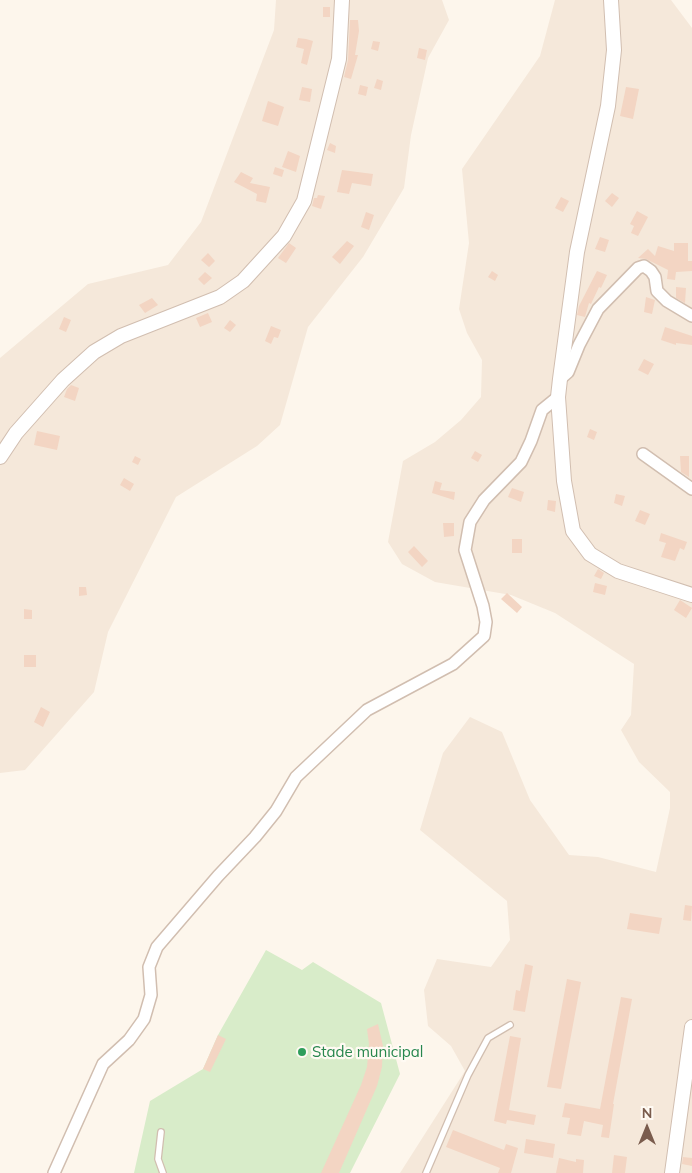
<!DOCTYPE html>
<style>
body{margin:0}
#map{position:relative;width:692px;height:1173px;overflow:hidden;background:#fdf6ec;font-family:Mulish,sans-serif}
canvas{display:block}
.north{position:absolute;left:622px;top:1103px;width:50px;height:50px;-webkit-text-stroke:4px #fffaf3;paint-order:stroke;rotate:0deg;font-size:14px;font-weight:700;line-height:20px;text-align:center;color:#7a5c4d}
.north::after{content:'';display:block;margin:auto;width:18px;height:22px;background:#7a5c4d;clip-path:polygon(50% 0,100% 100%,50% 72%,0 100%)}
</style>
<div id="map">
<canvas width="692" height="1173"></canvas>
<div class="north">N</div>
</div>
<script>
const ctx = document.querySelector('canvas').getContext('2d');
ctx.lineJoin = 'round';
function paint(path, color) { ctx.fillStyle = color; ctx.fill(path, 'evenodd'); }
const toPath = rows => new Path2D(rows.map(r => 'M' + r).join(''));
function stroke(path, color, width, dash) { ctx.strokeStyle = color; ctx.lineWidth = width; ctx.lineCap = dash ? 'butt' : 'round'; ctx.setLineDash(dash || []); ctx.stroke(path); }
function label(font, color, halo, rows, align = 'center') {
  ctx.font = font + ' Mulish,sans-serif'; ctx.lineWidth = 4.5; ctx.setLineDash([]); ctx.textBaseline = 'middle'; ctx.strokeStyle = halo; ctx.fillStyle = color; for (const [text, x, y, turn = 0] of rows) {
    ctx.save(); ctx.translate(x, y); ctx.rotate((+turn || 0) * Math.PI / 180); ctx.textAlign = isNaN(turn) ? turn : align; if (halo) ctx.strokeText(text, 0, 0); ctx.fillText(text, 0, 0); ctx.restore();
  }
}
paint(toPath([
 [276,0,442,0,449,20,428,58,411,135,404,188,363,257,308,327,280,425,257,446,176,497,108,632,94,692,25,770,0,773,0,358,88,284,168,265,201,222,274,30],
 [555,0,671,0,692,28,692,1173,400,1173,465,1071,451,1046,428,1026,424,990,437,959,491,967,510,940,507,901,420,830,443,753,470,717,502,732,530,800,569,855,598,857,656,872,670,808,670,792,639,762,621,730,631,715,634,664,555,613,511,595,435,582,402,564,388,542,403,461,435,442,461,420,481,397,482,360,467,333,459,309,469,243,462,169,540,56]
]), '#f5e8da');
paint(toPath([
 [266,950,302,970,313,962,381,1003,400,1074,350,1173,134,1173,150,1101,203,1069,218,1035]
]), '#d8ecc9');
paint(toPath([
 [323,7,330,7,330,17,323,17],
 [350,20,358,20,359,31,355,55,358,55,351,79,344,77,348,60],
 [298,38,306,39,306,41,306,39,313,41,307,65,301,63,304,49,296,47],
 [373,41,380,42,378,51,371,49],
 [419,48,427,50,425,60,417,58],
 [377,79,383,81,381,90,374,88],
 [360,85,368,87,366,96,358,94],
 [302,87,312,89,310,102,299,100],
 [626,87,639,89,633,119,620,116],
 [268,101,284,107,278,126,262,121],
 [330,143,336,146,335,153,327,150],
 [288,151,300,156,296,172,282,167],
 [275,167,284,170,282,177,273,174],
 [342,170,373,174,371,186,352,183,349,194,337,192],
 [241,172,253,178,250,183,270,187,266,203,256,201,257,194,234,182],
 [612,193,619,198,612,207,605,201],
 [318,195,325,196,321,209,312,206,314,198,317,198],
 [561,197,569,201,563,212,555,208],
 [637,211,648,217,638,236,631,233,634,226,630,224],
 [366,212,374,215,369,230,361,227],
 [600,237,609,240,605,252,595,249],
 [347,241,354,246,340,264,332,257],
 [289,243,296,248,286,263,278,258],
 [674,243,688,243,688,261,692,261,692,271,676,272,675,280,667,279,668,270,646,259,638,258,648,249,655,256,658,246,674,251],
 [208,253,215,261,209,267,201,260],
 [492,271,498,275,495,281,488,277],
 [597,271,607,275,601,288,599,287,591,304,589,303,585,317,577,315,579,306],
 [205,272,212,278,204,285,198,279],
 [676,287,686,288,685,303,676,298],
 [646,297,655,300,652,314,644,312],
 [152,298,158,305,145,313,139,305],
 [208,313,212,322,200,327,196,318],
 [64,317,71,320,66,332,59,329],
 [230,320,236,325,230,332,224,328],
 [271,326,281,330,278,338,274,337,271,344,265,341],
 [665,327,692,336,692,345,676,343,676,345,661,340],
 [644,359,654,364,648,375,638,370],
 [71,385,79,388,75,401,64,397,67,389],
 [590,429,597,432,594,440,587,437],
 [37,431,60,436,57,450,34,445],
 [475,451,482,455,478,462,471,458],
 [135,456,141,459,138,465,132,462],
 [680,456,689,456,689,477,681,472],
 [124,478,134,484,130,491,120,485],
 [435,481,442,483,440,490,455,492,454,500,432,493],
 [512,488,524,492,521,502,508,497],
 [616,494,625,496,622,506,614,503],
 [548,500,556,501,555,512,547,510],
 [640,510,650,514,645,525,635,521],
 [443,523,454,523,454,536,444,537],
 [661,533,687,542,684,550,680,548,675,561,661,557,666,543,659,541],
 [512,539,522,539,522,553,512,553],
 [414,546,428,561,422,567,408,552],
 [598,569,604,573,601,579,594,576],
 [595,583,607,586,605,595,593,592],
 [79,587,86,587,87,595,79,596],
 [507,593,522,607,517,613,501,599],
 [680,600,692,608,686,618,674,610],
 [24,609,32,610,32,619,24,619],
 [24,655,36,655,36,667,24,667],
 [41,707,50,712,43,727,34,722],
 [685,905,692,906,691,921,683,920],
 [630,913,662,918,659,934,627,929],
 [525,964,533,966,525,1012,513,1010,516,990,520,991],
 [567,979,581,982,561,1089,547,1087],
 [621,997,632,999,613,1104,614,1104,609,1138,601,1137,603,1125,584,1121,581,1136,567,1134,570,1118,562,1117,565,1103,600,1109],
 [378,1024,383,1046,382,1067,377,1086,339,1173,321,1173,361,1085,367,1067,369,1044,367,1029],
 [218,1035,226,1039,210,1072,203,1069],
 [510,1036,521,1038,509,1110,536,1115,534,1125,507,1120,506,1124,494,1121],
 [453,1130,504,1150,506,1144,518,1148,511,1173,498,1173,500,1168,446,1147],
 [526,1139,555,1144,553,1158,524,1153],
 [614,1155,627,1157,625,1173,612,1173],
 [683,1157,692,1158,692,1166,682,1164],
 [559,1158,576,1162,576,1159,584,1160,583,1173,556,1173]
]), '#f3d5c3');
const service = toPath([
 [161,1132,158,1159,163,1173],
 [426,1173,468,1075,488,1038,510,1025]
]);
const minor = toPath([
 [560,379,568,372,579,345,598,309,638,268,644,266,651,271,655,277,657,291,667,301,692,316],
 [643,454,692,489],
 [54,1173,103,1064,129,1040,144,1019,151,995,149,967,157,947,218,876,255,837,276,811,296,777,367,710,453,664,484,636,486,622,483,606,465,550,470,522,484,500,521,462,531,441,542,410,558,397]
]);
const tertiary = toPath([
 [611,0,614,50,608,106,577,252,560,379,558,397,564,481,573,531,590,554,618,571,692,595],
 [0,457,16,433,63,380,94,352,121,336,220,297,243,281,284,236,304,201,339,59,342,0],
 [672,1173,692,1027]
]);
stroke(service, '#d1beb0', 8);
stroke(minor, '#d1beb0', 14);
stroke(tertiary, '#d1beb0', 16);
stroke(service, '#fff', 5.5);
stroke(minor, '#fff', 11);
stroke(tertiary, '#fff', 14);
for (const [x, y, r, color] of [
 [302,1052,5,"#2e9e5b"]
]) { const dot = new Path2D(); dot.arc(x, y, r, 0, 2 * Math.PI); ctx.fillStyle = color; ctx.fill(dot); stroke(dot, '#fffaf3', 2); }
label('15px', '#27864d', '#fffaf3', [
 ["Stade municipal",312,1052]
], 'left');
</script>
